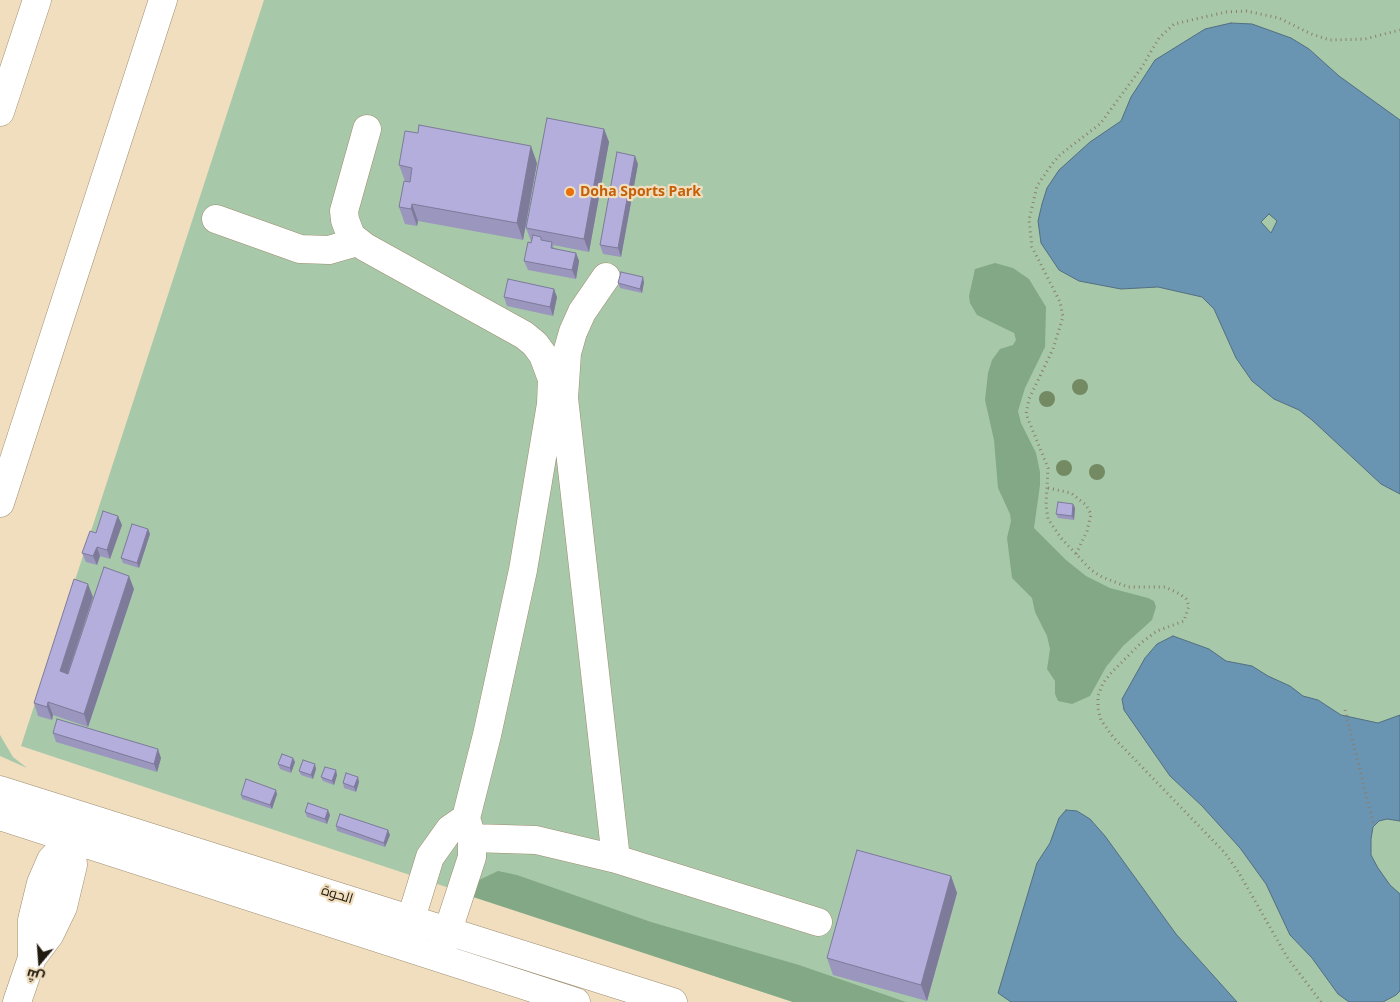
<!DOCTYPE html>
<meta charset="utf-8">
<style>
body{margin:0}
#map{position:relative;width:1400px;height:1002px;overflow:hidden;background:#f0debf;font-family:"Open Sans",Cairo,sans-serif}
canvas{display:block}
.north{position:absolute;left:15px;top:937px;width:50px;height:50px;-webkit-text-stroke:4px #f0debf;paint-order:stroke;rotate:198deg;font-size:14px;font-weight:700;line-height:20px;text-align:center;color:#211a0f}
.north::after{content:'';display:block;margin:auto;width:18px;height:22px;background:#211a0f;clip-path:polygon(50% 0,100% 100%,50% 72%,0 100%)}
</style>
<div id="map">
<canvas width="1400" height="1002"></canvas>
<div class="north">ش</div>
</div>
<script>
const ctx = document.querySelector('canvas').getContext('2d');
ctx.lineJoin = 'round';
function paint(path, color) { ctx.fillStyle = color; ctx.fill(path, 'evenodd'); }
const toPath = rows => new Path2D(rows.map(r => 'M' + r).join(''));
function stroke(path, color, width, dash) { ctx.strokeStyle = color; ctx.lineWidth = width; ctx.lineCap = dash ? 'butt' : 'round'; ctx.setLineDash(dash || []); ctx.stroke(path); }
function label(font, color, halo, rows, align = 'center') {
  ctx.font = font + ' "Open Sans",Cairo,sans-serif'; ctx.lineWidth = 4.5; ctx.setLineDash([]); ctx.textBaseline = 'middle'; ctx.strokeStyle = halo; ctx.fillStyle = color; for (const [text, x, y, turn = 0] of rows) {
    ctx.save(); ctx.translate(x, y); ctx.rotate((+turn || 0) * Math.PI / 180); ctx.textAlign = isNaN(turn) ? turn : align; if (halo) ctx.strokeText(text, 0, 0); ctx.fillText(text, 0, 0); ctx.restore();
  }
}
paint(toPath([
 [264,0,1400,0,1400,1002,793,1002,21,746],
 [0,735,13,757,27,768,0,756]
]), '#a7c9a9');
paint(toPath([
 [995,263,1013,268,1029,279,1046,307,1045,347,1025,388,1018,411,1021,423,1036,453,1040,472,1040,485,1034,528,1066,560,1086,576,1110,588,1148,598,1154,601,1156,607,1152,620,1123,646,1106,667,1090,696,1072,704,1058,701,1055,694,1055,681,1047,669,1050,649,1047,636,1035,612,1032,598,1012,578,1007,538,1011,521,1010,514,998,488,994,440,985,400,988,373,992,360,1000,349,1013,345,1016,340,1014,333,977,315,970,303,969,296,975,269],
 [498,871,517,875,651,922,799,965,906,1002,793,1002,470,896,477,881]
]), '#83a885');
const water = toPath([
 [1231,23,1252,24,1291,38,1309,49,1339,76,1400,120,1400,494,1381,484,1312,420,1299,410,1274,399,1252,381,1236,358,1214,309,1202,297,1158,287,1121,289,1079,281,1059,270,1041,243,1038,221,1042,204,1047,188,1059,170,1090,142,1121,121,1131,97,1155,60,1205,29,1231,23],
 [1269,214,1277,221,1271,233,1261,222,1269,214],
 [1173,636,1209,649,1226,661,1252,666,1268,676,1290,686,1303,696,1318,700,1341,715,1378,723,1400,715,1400,821,1387,819,1379,821,1373,827,1371,839,1371,855,1378,868,1390,885,1400,894,1400,991,1396,995,1383,1002,1349,1002,1338,994,1312,958,1290,935,1266,884,1240,848,1202,806,1170,776,1124,710,1122,699,1145,658,1157,644,1173,636],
 [1066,810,1077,811,1090,819,1105,836,1176,934,1237,1002,1011,1002,998,993,1037,863,1050,843,1059,818,1066,810]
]);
paint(water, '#6994b2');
stroke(water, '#536f81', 1);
const minor = toPath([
 [0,112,37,0],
 [367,129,344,211,345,220,351,236,365,247,524,335,535,344,543,355,552,379,551,404,523,570,487,735,466,818,472,838,472,857,439,958],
 [216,219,300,249,329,250,357,242],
 [606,277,582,312,573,332,567,353,564,398,616,859],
 [0,503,163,0],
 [0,790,673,1002],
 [0,816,576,1002],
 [472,838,536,840,616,859,818,922],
 [406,935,430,857,450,829,466,818],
 [32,958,50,934,63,907,73,865,71,839,75,825],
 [17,1002,32,958,32,920,41,883,51,860,71,839]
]);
stroke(minor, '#9e8d70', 29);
stroke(toPath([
 [1048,488,1071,493,1086,505,1091,514,1087,531,1076,554],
 [1345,710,1374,826],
 [1321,1002,1287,957,1239,873,1225,853,1113,737,1101,720,1098,709,1098,696,1103,683,1112,672,1141,643,1157,631,1184,621,1189,606,1186,599,1180,594,1165,587,1128,587,1102,577,1091,570,1061,538,1048,519,1046,505,1048,468,1026,414,1029,399,1053,349,1063,317,1060,302,1032,247,1029,220,1037,186,1052,164,1061,154,1100,124,1142,67,1159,38,1174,24,1226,12,1246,11,1279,18,1311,34,1330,40,1365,39,1400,30]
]), '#8b7f69', 3, [1, 4]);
stroke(minor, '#fff', 28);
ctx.fillStyle = '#738a63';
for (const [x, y] of [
 [1080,387],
 [1047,399],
 [1064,468],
 [1097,472]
]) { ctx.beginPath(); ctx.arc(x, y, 8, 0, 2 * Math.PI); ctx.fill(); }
paint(toPath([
 [604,129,609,142,589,252,553,245,554,248,576,253,579,261,576,279,528,270,524,261,531,241,526,228],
 [537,163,523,240,418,221,417,226,405,224,399,207,405,181,399,165],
 [638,164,621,257,603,254,600,245],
 [644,282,642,293,620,288,618,283],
 [504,297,557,297,553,316,507,306],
 [1073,504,1075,508,1074,520,1058,518,1056,514],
 [122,525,110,559,100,556,97,565,86,562,82,553,96,533],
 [148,529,150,534,139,568,123,563,121,558],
 [134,589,88,727,53,715,52,720,38,716,34,703,93,597,68,674],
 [53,733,161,758,157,772,56,742],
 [295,762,291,773,280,769,278,764],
 [316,769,313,779,301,775,299,771],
 [337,775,334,785,323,781,321,777],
 [359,782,356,792,344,788,343,783],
 [277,794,272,809,242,799,241,795],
 [305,812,330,815,327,824,307,817],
 [336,826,390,835,385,847,337,831],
 [951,876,957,893,927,1001,833,975,827,958]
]), '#9a96bd');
paint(toPath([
 [604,129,609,142,589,252,584,239],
 [531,146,537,163,523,240,517,223],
 [635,156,638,164,621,257,618,248],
 [412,204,418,221,417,226,411,209],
 [576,253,579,261,576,279,572,270],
 [643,277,644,282,642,293,640,289],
 [554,289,557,297,553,316,550,307],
 [1073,504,1075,508,1074,520,1072,516],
 [118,516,122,525,110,559,107,550],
 [148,529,150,534,139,568,137,563],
 [97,547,100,556,97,565,93,556],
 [129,576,134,589,88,727,84,714],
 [88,584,93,597,64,684,60,671],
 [48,702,53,715,52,720,47,707],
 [158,749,161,758,157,772,154,764],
 [293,758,295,762,291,773,290,768],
 [315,764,316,769,313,779,311,775],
 [336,770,337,775,334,785,332,781],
 [358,777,359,782,356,792,354,787],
 [276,790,277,794,272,809,270,805],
 [328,810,330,815,327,824,325,819],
 [388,830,390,835,385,847,384,843],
 [951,876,957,893,927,1001,921,985]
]), '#7d7a9a');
const building = toPath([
 [547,118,604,129,584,239,526,228,547,118],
 [419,125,531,146,517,223,412,204,411,209,399,207,404,181,410,182,412,168,399,165,405,131,418,133,419,125],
 [617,152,635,156,618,248,600,245,617,152],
 [533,235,541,237,541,240,552,242,551,248,576,253,572,270,524,261,528,242,531,243,533,235],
 [621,272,643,277,640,289,618,283,621,272],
 [508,279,554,289,550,307,504,297,508,279],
 [1058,502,1073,504,1072,516,1056,514,1058,502],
 [103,511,118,516,107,550,97,547,93,556,82,553,90,531,96,533,103,511],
 [132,524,148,529,137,563,121,558,132,524],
 [104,567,129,576,84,714,48,702,47,707,34,703,74,579,88,584,60,671,68,674,104,567],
 [57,719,158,749,154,764,53,733,57,719],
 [282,754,293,758,290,768,278,764,282,754],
 [303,760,315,764,311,775,299,771,303,760],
 [325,767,336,770,332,781,321,777,325,767],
 [346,773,358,777,354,787,343,783,346,773],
 [246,779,276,790,270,805,241,795,246,779],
 [308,803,328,810,325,819,305,812,308,803],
 [340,814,388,830,384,843,336,826,340,814],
 [857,850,951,876,921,985,827,958,857,850]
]);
paint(building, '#b3aedc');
stroke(building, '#7d7a9a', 1);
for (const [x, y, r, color] of [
 [570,192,5,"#e8710a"]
]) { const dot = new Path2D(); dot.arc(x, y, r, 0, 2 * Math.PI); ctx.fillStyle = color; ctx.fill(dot); stroke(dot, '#f0debf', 2); }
label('bold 14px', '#c56008', '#f0debf', [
 ["Doha Sports Park",580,192]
], 'left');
label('14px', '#211a0f', '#f0debf', [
 ["الحوة",337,895,17]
]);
</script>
